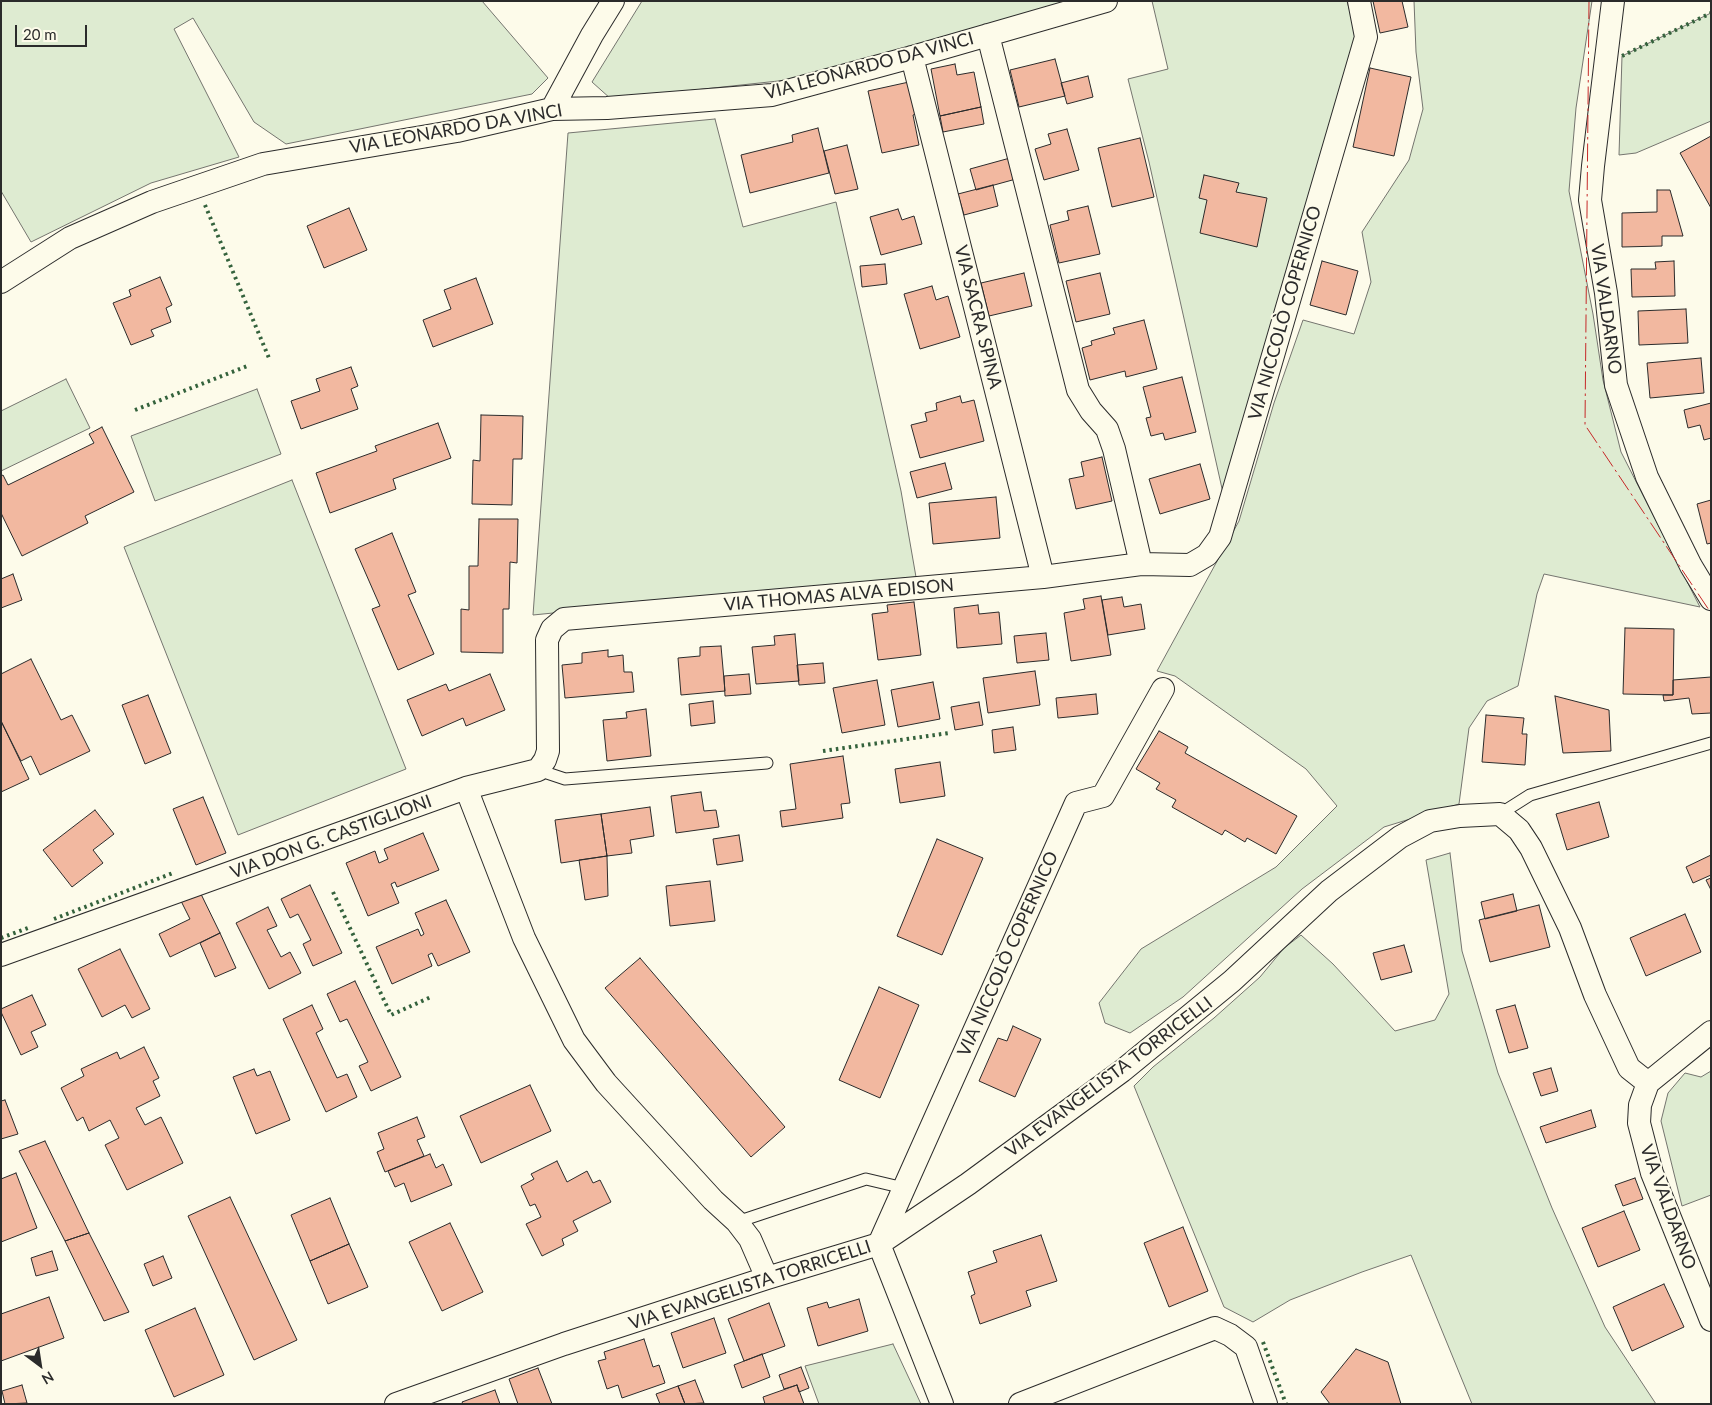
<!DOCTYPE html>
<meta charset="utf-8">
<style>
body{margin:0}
#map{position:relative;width:1712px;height:1405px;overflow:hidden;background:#fdfbea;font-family:Lato,sans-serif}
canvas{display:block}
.frame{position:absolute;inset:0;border:2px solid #2b2b2b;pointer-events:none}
.north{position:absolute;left:15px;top:1340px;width:50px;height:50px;-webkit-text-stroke:4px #fdfbea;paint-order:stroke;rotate:149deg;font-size:14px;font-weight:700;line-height:20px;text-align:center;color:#2b2b2b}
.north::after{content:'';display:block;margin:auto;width:18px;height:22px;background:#2b2b2b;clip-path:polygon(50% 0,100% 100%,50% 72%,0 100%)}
.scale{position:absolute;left:15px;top:25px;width:72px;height:22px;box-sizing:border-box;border:2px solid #2b2b2b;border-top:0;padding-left:6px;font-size:15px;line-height:18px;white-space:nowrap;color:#2b2b2b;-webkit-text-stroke:4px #fdfbea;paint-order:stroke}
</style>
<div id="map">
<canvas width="1712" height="1405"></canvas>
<div class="frame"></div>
<div class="north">N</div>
<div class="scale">20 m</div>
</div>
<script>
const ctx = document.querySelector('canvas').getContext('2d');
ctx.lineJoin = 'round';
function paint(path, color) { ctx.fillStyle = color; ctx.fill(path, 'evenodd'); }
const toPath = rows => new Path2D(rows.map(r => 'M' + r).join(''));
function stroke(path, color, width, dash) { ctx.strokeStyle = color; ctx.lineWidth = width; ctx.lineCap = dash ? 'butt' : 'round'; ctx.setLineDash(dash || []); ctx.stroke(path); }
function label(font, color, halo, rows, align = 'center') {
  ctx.font = font + ' Lato,sans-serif'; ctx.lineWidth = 4; ctx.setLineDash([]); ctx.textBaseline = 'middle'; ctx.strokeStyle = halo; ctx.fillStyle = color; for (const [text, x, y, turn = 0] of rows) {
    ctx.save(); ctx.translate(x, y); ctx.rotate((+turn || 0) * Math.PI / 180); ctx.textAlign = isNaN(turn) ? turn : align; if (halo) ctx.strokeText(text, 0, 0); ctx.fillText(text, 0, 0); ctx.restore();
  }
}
const green = toPath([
 [1,1,482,1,548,78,532,94,286,144,254,122,193,18,174,29,239,157,151,183,31,242,1,191,1,1],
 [642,1,1070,1,806,78,611,99,592,82,642,1],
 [1152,1,1347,1,1357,37,1223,493,1149,162,1128,79,1168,69,1152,1],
 [1414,1,1592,1,1576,108,1569,191,1593,314,1603,380,1621,452,1700,607,1544,574,1537,594,1518,686,1487,701,1469,728,1459,804,1384,827,1302,889,1183,997,1130,1033,1105,1023,1099,1003,1141,949,1276,867,1337,806,1306,769,1175,676,1157,671,1239,521,1274,403,1303,320,1354,334,1371,282,1362,232,1409,160,1423,109,1416,52,1414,1],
 [1711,13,1711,121,1636,153,1619,155,1622,56,1711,13],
 [715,119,743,227,836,202,901,491,916,577,533,615,568,133,715,119],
 [66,379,90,428,1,471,1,411,66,379],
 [257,389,281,454,155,501,131,436,257,389],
 [292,480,406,769,238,835,124,547,292,480],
 [1450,853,1462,951,1498,1073,1552,1208,1605,1327,1656,1404,1472,1404,1411,1255,1362,1272,1290,1300,1253,1322,1224,1307,1134,1086,1153,1067,1214,1018,1260,977,1284,948,1301,935,1333,964,1395,1031,1435,1020,1449,994,1426,860,1450,853],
 [1711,1071,1711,1195,1682,1206,1661,1121,1668,1093,1685,1073,1701,1077,1711,1071],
 [893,1344,921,1404,819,1404,805,1366,893,1344]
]);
paint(green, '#deebd1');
stroke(green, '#74746e', 1);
const building = toPath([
 [1373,1,1402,1,1408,27,1380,33,1373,1],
 [1055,59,1065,96,1019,107,1010,70,1055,59],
 [955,64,957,75,974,72,981,107,940,116,931,69,955,64],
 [1370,68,1411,77,1394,156,1353,147,1370,68],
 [1088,76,1093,97,1067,104,1061,83,1088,76],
 [909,82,916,114,913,115,919,145,882,153,868,91,909,82],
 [981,107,984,124,943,132,940,116,981,107],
 [818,128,829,173,750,193,741,155,793,142,792,135,818,128],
 [1067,129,1079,170,1044,180,1035,149,1051,144,1048,134,1067,129],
 [1711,136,1711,208,1680,153,1711,136],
 [1140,138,1154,197,1112,207,1098,148,1140,138],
 [847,145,858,189,835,194,824,151,847,145],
 [1010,158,1016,179,976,190,970,169,1010,158],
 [1204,175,1239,183,1236,192,1267,198,1257,247,1200,233,1207,200,1199,198,1204,175],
 [993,185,998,206,964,215,958,194,993,185],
 [1657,190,1670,190,1683,236,1662,236,1662,246,1622,247,1622,213,1657,212,1657,190],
 [1088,206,1100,254,1059,263,1050,225,1069,220,1067,211,1088,206],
 [349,208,367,250,324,268,307,226,349,208],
 [898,209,902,220,914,216,922,244,881,255,870,217,898,209],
 [1322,261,1358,271,1346,315,1310,305,1322,261],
 [1674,261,1675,296,1632,297,1631,269,1656,269,1655,262,1674,261],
 [885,264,887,284,862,287,860,266,885,264],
 [1024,273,1032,306,989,316,981,283,1024,273],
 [1100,273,1110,314,1076,322,1066,281,1100,273],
 [160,277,172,305,166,308,171,322,151,330,154,336,131,345,113,303,131,296,129,290,160,277],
 [476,278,493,324,433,347,423,320,451,309,444,290,476,278],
 [932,286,936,300,948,296,960,337,920,349,904,294,932,286],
 [1686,309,1688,343,1639,345,1638,311,1686,309],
 [1144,320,1157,369,1126,377,1125,371,1090,380,1082,348,1092,345,1091,341,1115,334,1113,328,1144,320],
 [1701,358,1704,393,1650,398,1647,363,1701,358],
 [351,367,358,386,351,389,358,409,301,429,291,401,320,391,316,379,351,367],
 [1182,377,1196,432,1165,440,1163,433,1151,436,1146,418,1151,417,1143,387,1182,377],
 [960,396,962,403,974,400,984,441,920,458,911,425,927,421,925,413,937,410,936,403,960,396],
 [1711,403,1711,438,1704,440,1700,425,1688,428,1684,410,1711,403],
 [481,415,523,416,522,459,513,459,512,505,472,504,473,460,480,461,481,415],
 [438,423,451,458,393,479,396,489,330,513,316,473,377,451,375,446,438,423],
 [102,427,134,492,85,516,88,523,22,556,1,513,1,476,3,475,8,485,94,443,89,434,102,427],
 [1102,457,1112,501,1076,509,1069,479,1084,476,1081,462,1102,457],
 [945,463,952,489,917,498,910,472,945,463],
 [1200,464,1210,499,1160,514,1149,479,1200,464],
 [996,497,1000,538,933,544,929,503,996,497],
 [1711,500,1711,543,1707,544,1697,504,1711,500],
 [479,519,518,519,517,563,510,562,509,609,503,609,503,653,461,652,461,609,469,610,469,566,478,566,479,519],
 [392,533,416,592,408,595,434,654,398,670,372,609,380,606,355,549,392,533],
 [13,574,22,600,1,608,1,579,13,574],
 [1101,596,1111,655,1071,661,1064,613,1085,609,1083,599,1101,596],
 [1122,597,1124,607,1141,604,1145,629,1108,635,1102,600,1122,597],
 [914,602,921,655,878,660,872,614,888,612,887,605,914,602],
 [978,605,979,614,999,612,1002,644,957,648,954,608,978,605],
 [1625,628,1674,629,1673,695,1623,694,1625,628],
 [1046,633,1049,660,1017,663,1014,636,1046,633],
 [795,634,799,681,756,684,752,647,775,645,774,636,795,634],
 [721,646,725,691,681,695,678,658,700,656,700,647,721,646],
 [608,650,608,657,623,655,624,672,632,672,634,692,565,698,562,665,582,663,582,653,608,650],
 [31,659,61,720,72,715,90,751,40,775,31,756,21,761,1,721,1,674,31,659],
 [823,663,825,683,799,685,797,665,823,663],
 [1035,671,1040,705,988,713,983,678,1035,671],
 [490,674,505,710,466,726,463,718,422,736,407,700,446,684,449,691,490,674],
 [749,674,751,694,725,696,724,676,749,674],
 [1711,677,1711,713,1692,714,1689,698,1664,701,1663,695,1673,695,1673,680,1711,677],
 [877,680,885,725,842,733,833,688,877,680],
 [933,682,940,719,898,727,891,690,933,682],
 [1096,694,1098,714,1058,718,1056,698,1096,694],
 [148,695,171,753,145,764,122,705,148,695],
 [1555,696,1609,710,1611,751,1563,753,1555,696],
 [713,701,715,723,691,726,689,704,713,701],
 [979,702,983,725,955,730,951,707,979,702],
 [646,709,651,756,607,761,603,720,627,718,626,712,646,709],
 [1486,715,1524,718,1522,734,1527,734,1525,765,1482,762,1486,715],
 [1,721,29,779,1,792,1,721],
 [1013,727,1016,750,994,753,992,730,1013,727],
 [1159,731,1188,747,1185,753,1297,816,1276,854,1247,838,1245,842,1225,830,1222,835,1172,807,1176,800,1156,789,1160,783,1136,769,1159,731],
 [843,756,850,803,841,804,843,818,782,827,780,811,796,809,790,764,843,756],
 [940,762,945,796,900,803,895,769,940,762],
 [701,792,704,811,716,810,719,827,676,833,671,796,701,792],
 [203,797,226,853,196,865,173,809,203,797],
 [1599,802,1609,837,1567,850,1556,814,1599,802],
 [650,807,654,836,630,840,632,853,607,856,601,814,650,807],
 [95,810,114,834,93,850,103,863,72,887,43,850,95,810],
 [601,814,607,856,561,863,555,820,601,814],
 [423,833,439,870,397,887,395,882,391,884,399,903,368,916,346,863,375,851,379,863,388,859,384,849,423,833],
 [739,835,743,861,717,865,713,839,739,835],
 [937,839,983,858,942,955,897,936,937,839],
 [1711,855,1711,875,1693,883,1686,867,1711,855],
 [607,856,608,896,585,900,579,860,607,856],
 [1711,878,1711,890,1706,880,1711,878],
 [710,881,715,921,670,926,666,886,710,881],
 [310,885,342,953,313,966,303,944,311,940,298,914,290,918,281,899,310,885],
 [200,892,220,933,170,957,159,934,190,919,181,901,200,892],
 [1513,894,1517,911,1485,919,1481,902,1513,894],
 [446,900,470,952,438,966,432,953,428,955,432,966,392,984,376,947,418,929,421,936,424,934,415,913,446,900],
 [1539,905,1550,947,1490,962,1479,920,1539,905],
 [268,907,277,926,267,930,281,957,290,952,301,973,269,989,236,923,268,907],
 [1685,914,1701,952,1646,976,1630,938,1685,914],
 [220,933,236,968,215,977,200,943,220,933],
 [1404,945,1412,972,1381,980,1373,953,1404,945],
 [120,949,150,1009,132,1018,125,1005,102,1017,78,969,120,949],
 [640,958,785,1127,751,1157,605,988,640,958],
 [355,981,401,1077,371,1091,359,1066,368,1062,347,1019,340,1022,327,994,355,981],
 [879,987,919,1005,880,1098,839,1080,879,987],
 [32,995,46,1025,31,1032,38,1047,21,1055,1,1012,1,1009,32,995],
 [312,1005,323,1029,316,1033,337,1078,347,1074,357,1097,326,1112,283,1019,312,1005],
 [1515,1005,1528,1048,1509,1053,1496,1010,1515,1005],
 [1013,1026,1041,1039,1015,1097,979,1081,998,1038,1007,1041,1013,1026],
 [144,1047,159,1078,153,1081,160,1096,136,1108,145,1125,161,1117,183,1163,127,1190,105,1145,119,1138,110,1120,89,1131,83,1117,77,1121,61,1088,84,1076,81,1069,117,1052,120,1059,144,1047],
 [1551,1068,1558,1091,1541,1096,1533,1073,1551,1068],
 [254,1069,257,1076,270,1071,290,1120,256,1134,233,1077,254,1069],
 [530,1085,551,1131,481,1163,460,1116,530,1085],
 [5,1100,18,1134,1,1139,1,1101,5,1100],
 [1591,1110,1596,1127,1546,1143,1540,1127,1591,1110],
 [417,1117,425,1137,417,1140,424,1156,385,1172,377,1152,384,1149,378,1133,417,1117],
 [45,1141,89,1233,65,1241,19,1151,45,1141],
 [430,1154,436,1168,443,1164,452,1185,411,1202,404,1183,395,1187,388,1171,430,1154],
 [557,1161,567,1182,587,1171,593,1183,600,1180,611,1202,573,1221,578,1231,562,1239,564,1245,542,1256,526,1224,541,1217,535,1204,530,1206,521,1186,534,1179,531,1174,557,1161],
 [16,1173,37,1228,1,1242,1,1179,16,1173],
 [1635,1178,1643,1199,1623,1206,1615,1185,1635,1178],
 [230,1197,297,1340,254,1360,188,1216,230,1197],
 [330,1198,349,1244,310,1261,291,1215,330,1198],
 [1624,1211,1640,1250,1598,1267,1582,1228,1624,1211],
 [450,1223,483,1292,442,1311,409,1242,450,1223],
 [1183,1227,1208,1291,1169,1307,1144,1243,1183,1227],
 [89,1233,129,1312,104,1321,65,1241,89,1233],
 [1041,1235,1057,1281,1026,1291,1031,1306,980,1324,971,1296,975,1294,968,1272,997,1262,993,1251,1041,1235],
 [349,1244,368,1287,328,1304,310,1261,349,1244],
 [52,1251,58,1270,36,1276,31,1258,52,1251],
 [163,1256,172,1278,153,1286,144,1264,163,1256],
 [1664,1284,1684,1327,1632,1351,1613,1307,1664,1284],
 [49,1297,64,1338,1,1361,1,1314,49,1297],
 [859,1299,868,1331,818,1346,807,1308,827,1302,829,1308,859,1299],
 [769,1303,785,1346,744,1361,728,1319,769,1303],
 [195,1308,224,1375,174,1397,145,1330,195,1308],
 [714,1318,726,1353,683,1368,671,1333,714,1318],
 [644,1339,653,1367,659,1365,665,1383,622,1398,618,1385,607,1389,598,1361,606,1359,604,1352,644,1339],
 [1356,1349,1388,1362,1401,1404,1330,1404,1321,1392,1356,1349],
 [762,1354,770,1377,742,1388,734,1365,762,1354],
 [801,1367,809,1388,799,1392,797,1385,784,1389,779,1375,801,1367],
 [538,1368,552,1404,518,1404,509,1379,538,1368],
 [695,1380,704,1403,685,1404,678,1386,695,1380],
 [22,1385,27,1403,5,1404,2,1391,22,1385],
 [797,1385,804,1404,765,1404,763,1397,797,1385],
 [678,1386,685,1404,660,1404,656,1394,678,1386],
 [495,1390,500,1404,463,1404,462,1402,495,1390]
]);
paint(building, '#f2b8a0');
stroke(building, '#2b2b2b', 1);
const lane = toPath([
 [538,770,565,779,767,763],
 [1500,814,1530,795,1711,743],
 [737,1222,866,1179,904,1188]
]);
const street = toPath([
 [1613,1,1593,166,1590,200,1606,293,1616,385,1647,477,1691,566,1711,599],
 [988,35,1078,390,1091,411,1107,429,1114,449,1141,564],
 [912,57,1043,577],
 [552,109,592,35,613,1],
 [1,282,70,238,152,202,263,164,457,131,552,109,607,108,772,95,912,57,1106,1],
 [466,788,524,938,574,1040,606,1083,713,1200,737,1222,750,1239,767,1278],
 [1,955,466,788,538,770,545,760,548,751,547,640,552,629,564,619,1043,577,1141,564,1190,565,1207,555,1220,537,1366,37,1359,1],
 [1711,1032,1648,1083,1640,1105,1639,1123,1652,1173,1711,1320],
 [879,1244,1076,803,1103,796,1163,689],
 [879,1244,942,1404],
 [396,1404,564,1344,767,1278,879,1244,968,1184,1122,1071,1232,981,1329,891,1400,837,1430,821,1460,816,1500,814,1519,830,1531,848,1570,928,1595,995,1629,1068,1648,1083],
 [1020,1404,1215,1328,1230,1335,1246,1347,1266,1404]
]);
stroke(lane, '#2b2b2b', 13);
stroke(street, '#2b2b2b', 24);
stroke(lane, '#fdfbea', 11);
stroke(street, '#fdfbea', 22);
stroke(toPath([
 [1622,56,1711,13],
 [205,205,269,358],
 [135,410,250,365],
 [823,751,949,733],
 [333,892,391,1015,431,997],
 [54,919,173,873],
 [1,938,28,928],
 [1263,1342,1286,1404]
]), '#34623c', 4, [2.5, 4]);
stroke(toPath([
 [1589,1,1585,425,1711,613]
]), '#c62828', 1, [18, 4, 2.5, 4]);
label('18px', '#2b2b2b', '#fdfbea', [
 ["VIA LEONARDO DA VINCI",869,66,-15],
 ["VIA LEONARDO DA VINCI",456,129,-10],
 ["VIA VALDARNO",1606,309,82],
 ["VIA NICCOLÒ COPERNICO",1285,313,-74],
 ["VIA SACRA SPINA",978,317,76],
 ["VIA THOMAS ALVA EDISON",839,595,-5],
 ["VIA DON G. CASTIGLIONI",331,837,-20],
 ["VIA NICCOLÒ COPERNICO",1008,954,-66],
 ["VIA EVANGELISTA TORRICELLI",1109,1077,-37],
 ["VIA VALDARNO",1668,1207,70],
 ["VIA EVANGELISTA TORRICELLI",750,1285,-18]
]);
</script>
